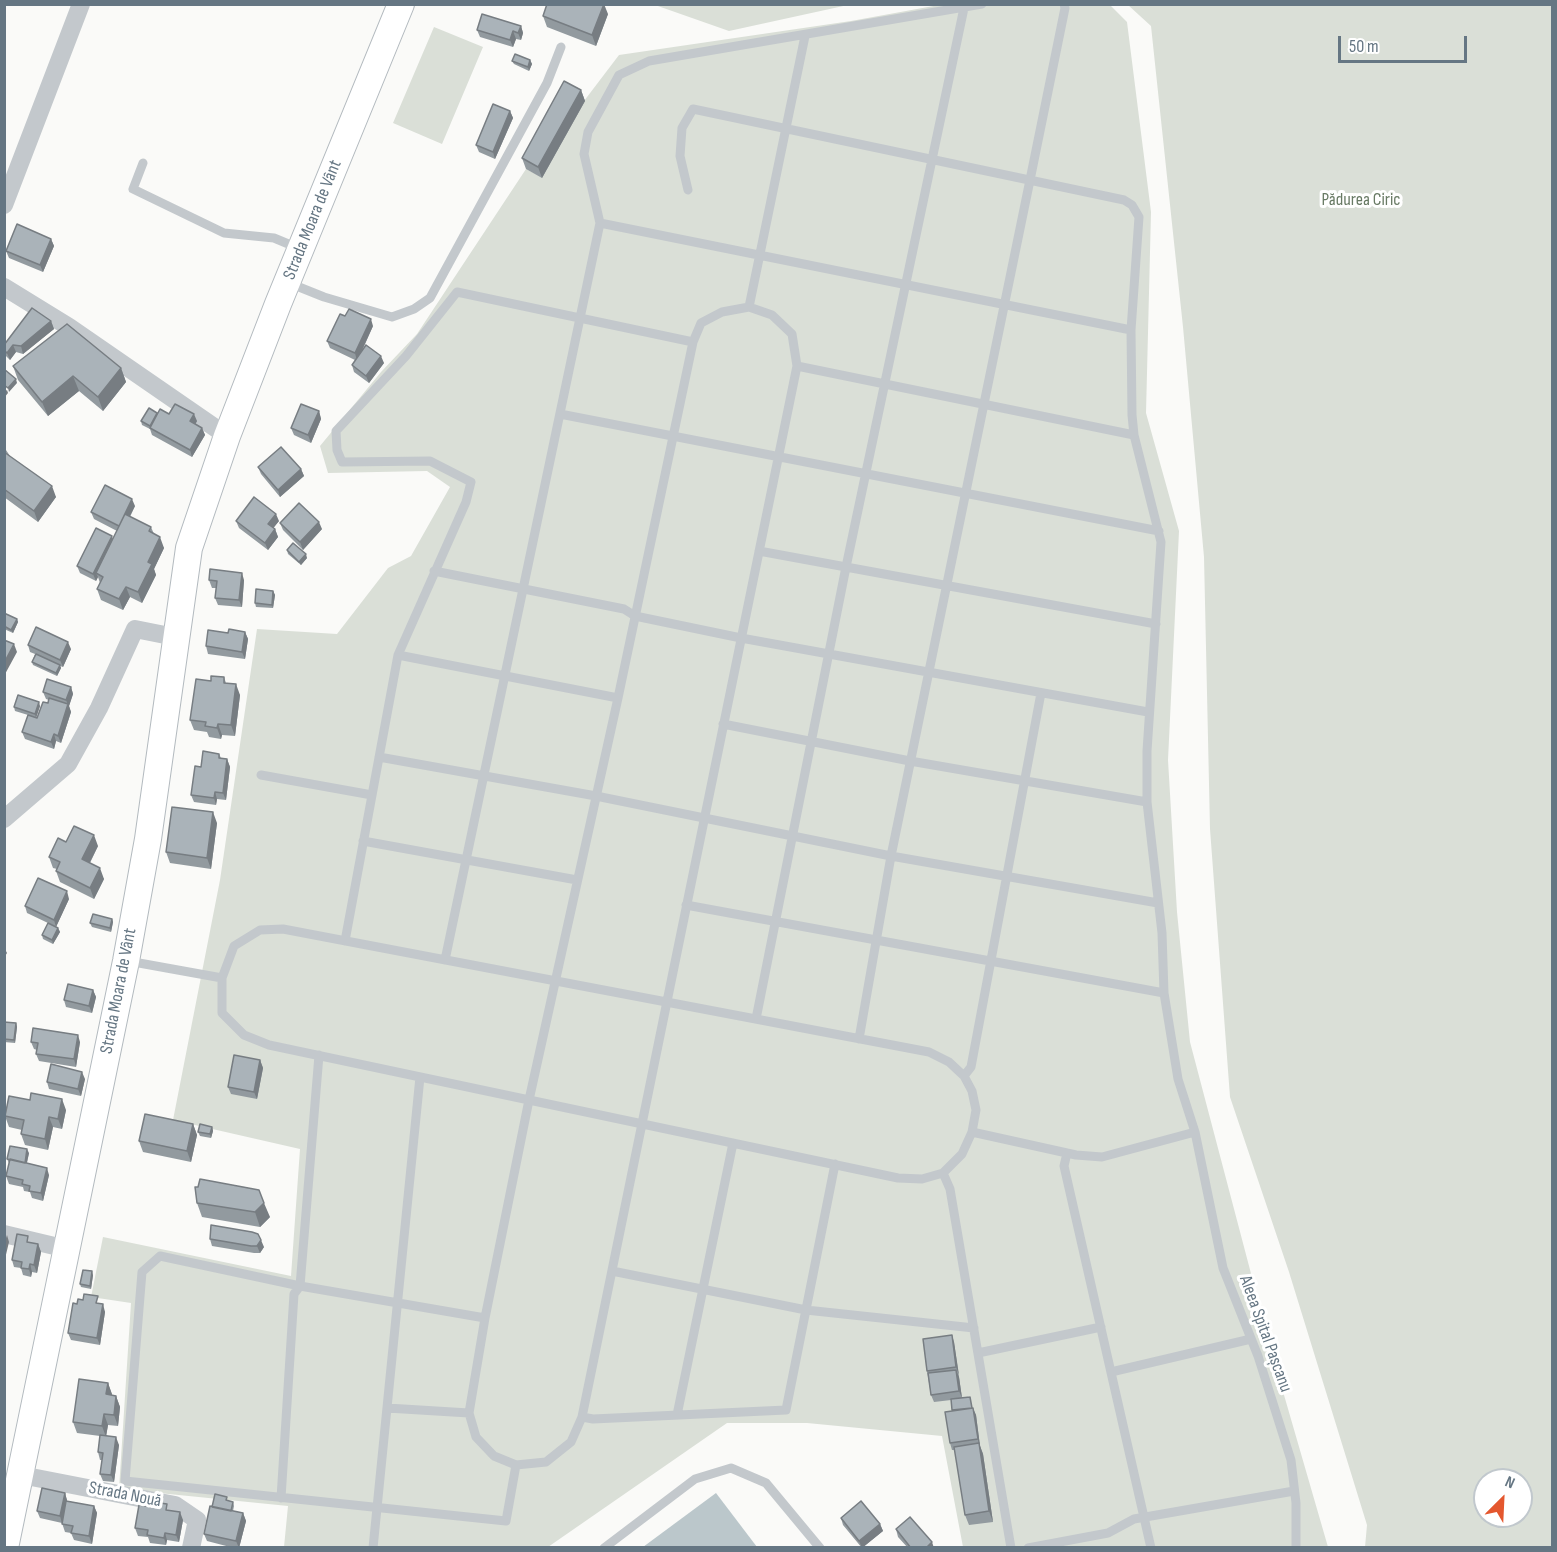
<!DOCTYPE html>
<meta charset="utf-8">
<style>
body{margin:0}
#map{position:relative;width:1557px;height:1552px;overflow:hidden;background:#fafaf8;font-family:"Sofia Sans Condensed",sans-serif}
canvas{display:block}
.frame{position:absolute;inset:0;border:6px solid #657683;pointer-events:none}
.north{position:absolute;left:1473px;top:1468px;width:60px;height:60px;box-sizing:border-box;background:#fff;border:2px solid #c1c8cd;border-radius:50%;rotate:24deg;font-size:16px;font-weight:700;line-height:24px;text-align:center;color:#657683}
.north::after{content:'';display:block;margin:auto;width:21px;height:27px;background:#e4572e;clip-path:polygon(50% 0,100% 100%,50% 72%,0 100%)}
.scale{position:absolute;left:1338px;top:36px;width:129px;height:27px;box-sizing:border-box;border:3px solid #657683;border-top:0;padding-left:8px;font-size:18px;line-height:21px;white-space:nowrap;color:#657683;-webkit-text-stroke:4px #fff;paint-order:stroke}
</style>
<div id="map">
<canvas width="1557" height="1552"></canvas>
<div class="frame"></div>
<div class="north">N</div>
<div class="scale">50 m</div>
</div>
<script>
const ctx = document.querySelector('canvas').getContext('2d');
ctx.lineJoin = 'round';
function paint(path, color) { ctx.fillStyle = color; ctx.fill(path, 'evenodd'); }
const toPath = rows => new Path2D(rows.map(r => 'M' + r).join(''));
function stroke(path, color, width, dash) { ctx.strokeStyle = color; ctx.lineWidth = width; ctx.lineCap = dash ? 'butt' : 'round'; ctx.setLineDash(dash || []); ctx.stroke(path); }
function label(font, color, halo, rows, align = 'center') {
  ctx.font = font + ' "Sofia Sans Condensed",sans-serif'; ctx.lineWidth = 6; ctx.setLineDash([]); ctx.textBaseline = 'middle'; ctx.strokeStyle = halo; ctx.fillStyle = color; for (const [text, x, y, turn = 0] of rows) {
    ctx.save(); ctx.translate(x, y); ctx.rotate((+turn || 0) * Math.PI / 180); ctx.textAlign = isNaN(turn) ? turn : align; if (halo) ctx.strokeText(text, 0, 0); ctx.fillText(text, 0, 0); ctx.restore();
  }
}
paint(toPath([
 [655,5,848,5,729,31],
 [939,5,1110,5,1127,22,1151,212,1146,413,1179,531,1168,760,1177,912,1190,1042,1273,1357,1328,1547,963,1547,942,1436,807,1423,727,1423,548,1547,284,1547,288,1506,119,1489,131,1303,91,1297,103,1237,291,1276,300,1149,173,1120,220,880,257,629,337,634,388,568,411,556,450,487,427,471,328,473,320,446,381,372,417,334,526,169,542,177,584,101,619,55,851,21],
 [1128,5,1552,5,1552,1547,1365,1547,1367,1525,1289,1272,1230,1097,1210,829,1204,557,1183,327,1151,26],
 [1485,1480,1521,1480,1521,1516,1485,1516],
 [434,27,483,47,442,144,393,123]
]), '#dadfd7');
paint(toPath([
 [716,1493,757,1547,643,1547]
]), '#bbc7cb');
const secondary = toPath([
 [5,1548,126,961,148,839,189,548,227,436,278,304,401,4]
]);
stroke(secondary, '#b3babf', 28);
stroke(toPath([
 [143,163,133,189,224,233,274,238,298,248],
 [688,190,680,156,682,128,693,109,1124,200,1132,205,1139,217,1131,330,1132,415,1134,435,1161,542,1147,751,1147,802,1162,933,1164,993,1178,1079,1195,1132,1223,1268,1258,1356,1291,1460,1296,1503,1296,1548],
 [600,223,1131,330],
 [289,283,324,297,392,317,414,309,430,298,547,83,561,47],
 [749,307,772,315,792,334,797,366,582,1417,571,1442,546,1462,516,1465,494,1456,476,1437,469,1413,485,1318,529,1100,618,698,693,342,701,323,722,312,749,307],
 [749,307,805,36],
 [797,366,1134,435],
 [560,414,1159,531],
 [759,551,1156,624],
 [434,571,624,609,635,616,741,638,1148,712],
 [398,655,618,698],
 [723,724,910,761,1147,802],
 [379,757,596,796,891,856,1158,903],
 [261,775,372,795],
 [363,841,577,880],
 [686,905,1164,993],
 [283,929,929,1052,949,1062,964,1076,972,1091,976,1110,972,1132,962,1154,943,1173,922,1179,898,1178,269,1045,244,1035,222,1013,222,978,234,946,260,930,283,929],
 [345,941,398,655,466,502,471,482,430,461,342,462,337,450,336,431,406,356,457,292,693,342],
 [445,960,600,223,584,154,588,132,619,75,649,61,982,4],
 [128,961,222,978],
 [756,1019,846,567,964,8],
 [859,1039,891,856,1030,180,1065,8,1064,4],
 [964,1076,971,1067,1041,693],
 [972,1132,1076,1155,1102,1157,1195,1132],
 [1067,1153,1064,1166,1151,1548],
 [943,1173,950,1189,1011,1548],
 [612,1271,806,1310,974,1328],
 [485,1318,300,1286,160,1256,142,1272,125,1481,506,1521,516,1465],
 [978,1353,1101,1327],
 [1111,1372,1251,1339],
 [387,1408,469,1413],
 [677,1415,733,1143],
 [582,1417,593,1419,786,1410,835,1164],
 [281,1498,294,1294,300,1286,319,1055],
 [373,1548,420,1077],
 [604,1548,695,1479,731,1468,766,1483,820,1548],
 [1028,1548,1108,1533,1134,1519,1294,1491]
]), '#c3c8cc', 9);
stroke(toPath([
 [4,205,81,4],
 [4,287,69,327,227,436],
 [4,819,68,764,99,708,135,629,175,637],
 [4,1234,67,1249],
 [21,1475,175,1505,197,1520,191,1548]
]), '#c3c8cc', 18);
stroke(secondary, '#fff', 26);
paint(toPath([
 [608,14,596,46,547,27,543,16],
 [521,26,523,33,521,40,516,39,513,47,480,37,477,30],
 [530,60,532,64,529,71,514,64,512,61],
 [581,90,585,101,542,178,526,169,522,158],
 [510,111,513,118,495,159,479,152,476,145],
 [51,239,54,246,43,272,9,258,6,251],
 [51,321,54,329,23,354,16,352,10,360,5,355,4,345],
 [373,326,362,351,384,363,369,383,354,372,352,365,355,360,330,348,327,341],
 [13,366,121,368,126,382,103,411,79,391,48,416,18,380],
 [319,411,321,419,311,443,294,435,291,428],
 [157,413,169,414,197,421,195,424,202,428,205,435,192,457,152,435,150,429,142,425,141,421],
 [4,447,10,456,56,497,38,522,4,497],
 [258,467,301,469,304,476,280,497,261,474],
 [135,506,130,517,151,527,154,534,164,548,154,569,156,575,142,603,130,597,123,610,101,600,97,589,100,583,98,577,96,581,80,573,77,566,113,539,117,531,94,519,91,512],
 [236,521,279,521,273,528,275,529,278,537,268,550,239,528],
 [280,523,322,529,303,550,283,530],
 [287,550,307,558,301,565,288,554],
 [209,580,244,580,242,607,218,605,215,598,216,588,212,588],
 [273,591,275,595,273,608,256,607,255,603],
 [4,613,17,619,18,622,13,633,4,629],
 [245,632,248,639,245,659,208,654,206,646,228,633],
 [28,645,71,649,63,667,60,666,61,668,57,676,33,665,32,662,35,654,30,652],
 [224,677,226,683,240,695,235,736,222,735,221,739,209,737,207,732,194,730,190,720,211,681],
 [71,687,73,694,69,706,71,712,61,743,56,741,54,749,25,739,22,732,28,715,15,711,14,707,40,706,36,718,37,718,49,700,46,699,43,692],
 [219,754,221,758,227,759,230,767,226,800,217,799,216,805,194,802,191,795,201,767],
 [217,823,211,869,170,863,166,852],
 [66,842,98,846,90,863,104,879,94,899,60,882,56,871,57,869,53,868,49,857],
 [69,899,56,927,58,928,60,932,53,944,43,939,42,935,48,923,27,913,25,906],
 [112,919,113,922,111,932,92,927,90,923],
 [93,990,96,997,92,1013,66,1007,64,1000],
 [4,1022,16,1023,17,1027,15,1043,4,1042],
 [31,1042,80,1042,76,1067,39,1061,36,1054,37,1050,34,1049],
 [260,1060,263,1068,257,1099,231,1094,228,1087],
 [85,1079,81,1096,49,1089,47,1082],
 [66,1110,62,1129,53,1127,48,1150,25,1145,21,1134,22,1130,9,1127,5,1116],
 [193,1124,197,1135,191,1162,143,1152,139,1141],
 [212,1127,213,1131,211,1138,200,1136,198,1132],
 [29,1153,27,1163,49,1175,43,1201,32,1198,30,1192,24,1191,23,1187,9,1184,6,1176,10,1163,9,1163,7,1159],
 [195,1187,270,1217,260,1227,202,1217,197,1203],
 [210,1239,264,1247,260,1253,254,1253,212,1246],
 [30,1243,38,1244,41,1252,37,1273,32,1272,31,1277,23,1275,21,1268,14,1267,12,1260],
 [93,1275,91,1289,81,1287,80,1284],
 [77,1304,100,1304,105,1312,100,1345,71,1340,68,1333],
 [954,1342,962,1398,970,1397,972,1408,976,1415,980,1446,983,1454,993,1522,969,1525,965,1515,955,1450,952,1450,950,1443,953,1411,951,1400,934,1402,931,1395,927,1371],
 [108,1383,112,1395,116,1396,120,1407,118,1426,108,1425,106,1436,119,1445,114,1482,103,1481,100,1474,102,1460,100,1460,98,1452,100,1436,77,1433,73,1422],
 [65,1493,67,1501,94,1506,97,1513,92,1544,74,1540,71,1533,65,1532,62,1523,40,1518,37,1511],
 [228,1501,233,1502,234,1506,233,1511,243,1513,246,1521,239,1548,234,1548,207,1541,204,1534,212,1507],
 [169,1511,183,1520,179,1542,167,1540,166,1545,150,1543,148,1537,138,1536,135,1528],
 [841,1518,880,1524,883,1531,862,1548,843,1525],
 [896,1529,934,1548,908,1548,898,1537]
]), '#929a9f');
paint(toPath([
 [604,4,608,14,596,46,592,35],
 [521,26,523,33,521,40,518,33],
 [513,31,516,39,513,47,510,40],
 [530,60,532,64,529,71,528,67],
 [581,90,585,101,542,178,538,167],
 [510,111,513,118,495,159,493,152],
 [51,239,54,246,43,272,40,265],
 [371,319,373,326,357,361,355,353],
 [51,321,54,329,23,354,21,346],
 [13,345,16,352,10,360,7,353],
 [381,356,384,363,369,383,366,376],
 [121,368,126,382,103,411,98,397],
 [73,376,79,391,48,416,42,402],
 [16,379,17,383,9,392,8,388],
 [7,390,8,393,4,398,4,392],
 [319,411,321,419,311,443,308,435],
 [194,414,197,421,193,429,190,421],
 [202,428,205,435,192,457,190,450],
 [301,469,304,476,280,497,278,490],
 [52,486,56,497,38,522,34,511],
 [132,499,135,506,121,533,119,526],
 [276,514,279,521,271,531,268,524],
 [319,522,322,529,303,550,300,542],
 [275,529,278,537,268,550,265,543],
 [112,536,114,543,96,573,98,577,96,581,93,574],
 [160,537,164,548,154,569,156,575,142,603,138,592,148,562],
 [306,554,307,558,301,565,299,562],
 [242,573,244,580,242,607,239,600],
 [126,587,130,597,123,610,119,599],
 [273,591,275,595,273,608,272,605],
 [17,619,18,622,13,633,11,630],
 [245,632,248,639,245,659,242,652],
 [68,642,71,649,63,667,60,660],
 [14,644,17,652,4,676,4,663],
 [60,665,61,668,57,676,56,673],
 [236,684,240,695,235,736,231,725],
 [71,687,73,694,69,706,71,712,61,743,58,736,68,705,66,700],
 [39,702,40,706,36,718,35,714],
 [218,724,222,735,221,739,217,728],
 [54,734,56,741,54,749,51,742],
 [227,759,230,767,226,800,223,793],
 [215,792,217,799,216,805,214,798],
 [213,812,217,823,211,869,207,858],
 [94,835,98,846,86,870,82,859],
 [100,868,104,879,94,899,90,888],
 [67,891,69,899,56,927,54,920],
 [112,919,113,922,111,932,110,928],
 [58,928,60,932,53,944,52,940],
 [4,947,7,953,4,958],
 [93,990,96,997,92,1013,89,1006],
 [16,1023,17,1027,15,1043,14,1040],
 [78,1035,80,1042,76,1067,74,1059],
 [260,1060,263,1068,257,1099,254,1092],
 [82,1072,85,1079,81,1096,78,1089],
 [62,1099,66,1110,62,1129,58,1119],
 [49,1117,53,1127,48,1150,45,1139],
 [193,1124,197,1135,191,1162,187,1151],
 [212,1127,213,1131,211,1138,210,1134],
 [27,1149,29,1153,26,1166,25,1163],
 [47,1168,49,1175,43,1201,41,1193],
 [264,1203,270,1217,260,1227,255,1212],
 [7,1235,9,1242,4,1263,4,1244],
 [261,1240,264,1247,260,1253,257,1246],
 [38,1244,41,1252,37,1273,34,1265],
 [30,1264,32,1272,31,1277,29,1269],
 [92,1271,93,1275,91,1289,90,1286],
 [103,1304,105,1312,100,1345,97,1338],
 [952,1335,954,1342,959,1375,956,1367],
 [956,1370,959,1377,962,1398,959,1391],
 [108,1383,112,1394,110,1405,106,1394],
 [116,1396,120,1407,118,1426,114,1415],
 [973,1408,976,1415,980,1446,983,1454,993,1522,989,1511],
 [104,1414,108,1425,106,1437,102,1426],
 [116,1437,119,1445,114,1482,111,1475],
 [65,1493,67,1500,62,1523,60,1516],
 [94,1506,97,1513,92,1544,89,1536],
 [180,1512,183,1520,179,1542,176,1535],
 [243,1513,246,1521,239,1548,236,1541],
 [880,1524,883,1531,862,1548,859,1541],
 [165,1533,167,1540,166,1545,164,1538],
 [932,1542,934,1548,926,1548]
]), '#777d82');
const building = toPath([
 [547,4,604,4,592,35,543,16,547,4],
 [482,14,521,26,518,33,513,31,510,40,477,30,482,14],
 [515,54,530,60,528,67,512,61,515,54],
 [564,81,581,90,538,167,522,158,564,81],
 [493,104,510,111,493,152,476,145,493,104],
 [17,224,51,239,40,265,6,251,17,224],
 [32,308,51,321,21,346,13,345,7,353,4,350,4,345,32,308],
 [349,309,371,319,355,353,327,341,340,314,345,316,349,309],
 [67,324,121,368,98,397,73,376,42,402,13,366,67,324],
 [366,345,381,356,366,376,352,365,366,345],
 [4,369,16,379,8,388,4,385,4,369],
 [175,404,194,414,190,421,202,428,190,450,150,428,160,409,169,414,175,404],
 [301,404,319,411,308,435,291,428,301,404],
 [149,408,157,413,150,426,141,421,149,408],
 [281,447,301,469,278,490,258,467,281,447],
 [4,452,52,486,34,511,4,489,4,452],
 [105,485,132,499,119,526,91,512,105,485],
 [254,497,276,514,268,524,275,529,265,543,236,521,254,497],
 [299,503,319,522,300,542,280,523,299,503],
 [125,514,151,527,149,531,160,537,148,562,152,564,138,592,126,587,119,599,97,589,103,577,96,573,125,514],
 [96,528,112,536,93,574,77,566,96,528],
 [293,543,306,554,299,562,287,550,293,543],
 [210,569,242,573,239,600,215,598,217,581,209,580,210,569],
 [256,589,273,591,272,605,255,603,256,589],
 [4,613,17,619,11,630,4,626,4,613],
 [36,627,68,642,60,660,28,645,36,627],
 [229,629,245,632,242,652,206,646,208,630,228,633,229,629],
 [4,640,14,644,4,663,4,640],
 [36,654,60,665,56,673,32,662,36,654],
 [211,676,224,677,224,683,236,684,231,725,218,724,217,728,205,726,206,722,190,720,196,679,211,681,211,676],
 [47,679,71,687,66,700,43,692,47,679],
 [18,695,39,702,35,714,14,707,18,695],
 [49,698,68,704,58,736,54,734,51,742,22,732,28,715,37,718,43,702,48,703,49,698],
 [203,751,219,754,219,758,227,759,223,793,215,792,214,798,191,795,195,766,201,767,203,751],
 [172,807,213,812,207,858,166,852,172,807],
 [74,826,94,835,82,859,100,868,90,888,56,871,60,862,49,857,58,838,66,842,74,826],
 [38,878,67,891,54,920,25,906,38,878],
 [93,914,112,919,110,928,90,923,93,914],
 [48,923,58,928,52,940,42,935,48,923],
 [68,984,93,990,89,1006,64,1000,68,984],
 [4,1022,16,1023,14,1040,4,1039,4,1022],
 [33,1028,78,1035,74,1059,36,1054,38,1043,31,1042,33,1028],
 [234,1055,260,1060,254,1092,228,1087,234,1055],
 [51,1064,82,1072,78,1089,47,1082,51,1064],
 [31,1093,62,1099,58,1119,49,1117,45,1139,21,1134,24,1120,5,1116,9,1096,30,1100,31,1093],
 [145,1114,193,1124,187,1151,139,1141,145,1114],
 [200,1124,212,1127,210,1134,198,1132,200,1124],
 [10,1146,27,1149,25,1163,7,1159,10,1146],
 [10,1159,47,1168,41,1193,29,1191,30,1186,22,1184,23,1180,6,1176,10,1159],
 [200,1179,259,1190,264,1203,255,1212,197,1203,195,1187,198,1187,200,1179],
 [211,1225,252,1232,258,1234,261,1240,257,1246,251,1246,210,1239,211,1225],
 [17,1234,28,1236,27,1242,38,1244,34,1265,30,1264,29,1269,21,1268,22,1262,12,1260,17,1234],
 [83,1270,92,1271,90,1286,80,1284,83,1270],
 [84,1294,98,1296,96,1303,103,1304,97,1338,68,1333,73,1303,77,1304,78,1299,83,1300,84,1294],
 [952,1335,956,1367,927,1371,923,1339,952,1335],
 [956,1370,959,1391,931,1395,928,1373,956,1370],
 [79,1379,108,1383,106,1394,116,1396,114,1415,104,1414,102,1426,73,1422,79,1379],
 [970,1397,972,1408,952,1410,951,1399,970,1397],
 [973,1408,978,1439,950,1443,945,1412,973,1408],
 [100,1435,116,1437,111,1475,100,1474,103,1453,98,1452,100,1435],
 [979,1443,989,1511,965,1515,954,1447,979,1443],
 [42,1488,65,1493,60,1516,37,1511,42,1488],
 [215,1494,227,1497,226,1500,233,1502,231,1511,212,1507,215,1494],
 [66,1501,94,1506,89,1536,71,1533,73,1526,62,1524,66,1501],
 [861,1501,880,1524,859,1541,841,1518,861,1501],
 [153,1502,167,1504,166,1510,180,1512,176,1535,165,1533,164,1538,147,1535,148,1530,135,1528,139,1505,152,1507,153,1502],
 [210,1506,243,1513,236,1541,204,1534,210,1506],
 [910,1517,932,1542,926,1548,911,1548,896,1529,910,1517]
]);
paint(building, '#aab3b9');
stroke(building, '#777d82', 1.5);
label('18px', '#687a64', '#fff', [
 ["Pădurea Ciric",1361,200]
]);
label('18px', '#657683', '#fff', [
 ["Strada Moara de Vânt",313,220,-68],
 ["Strada Moara de Vânt",119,991,-79],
 ["Aleea Spital Pașcanu",1265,1334,70],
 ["Strada Nouă",125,1495,11]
]);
</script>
